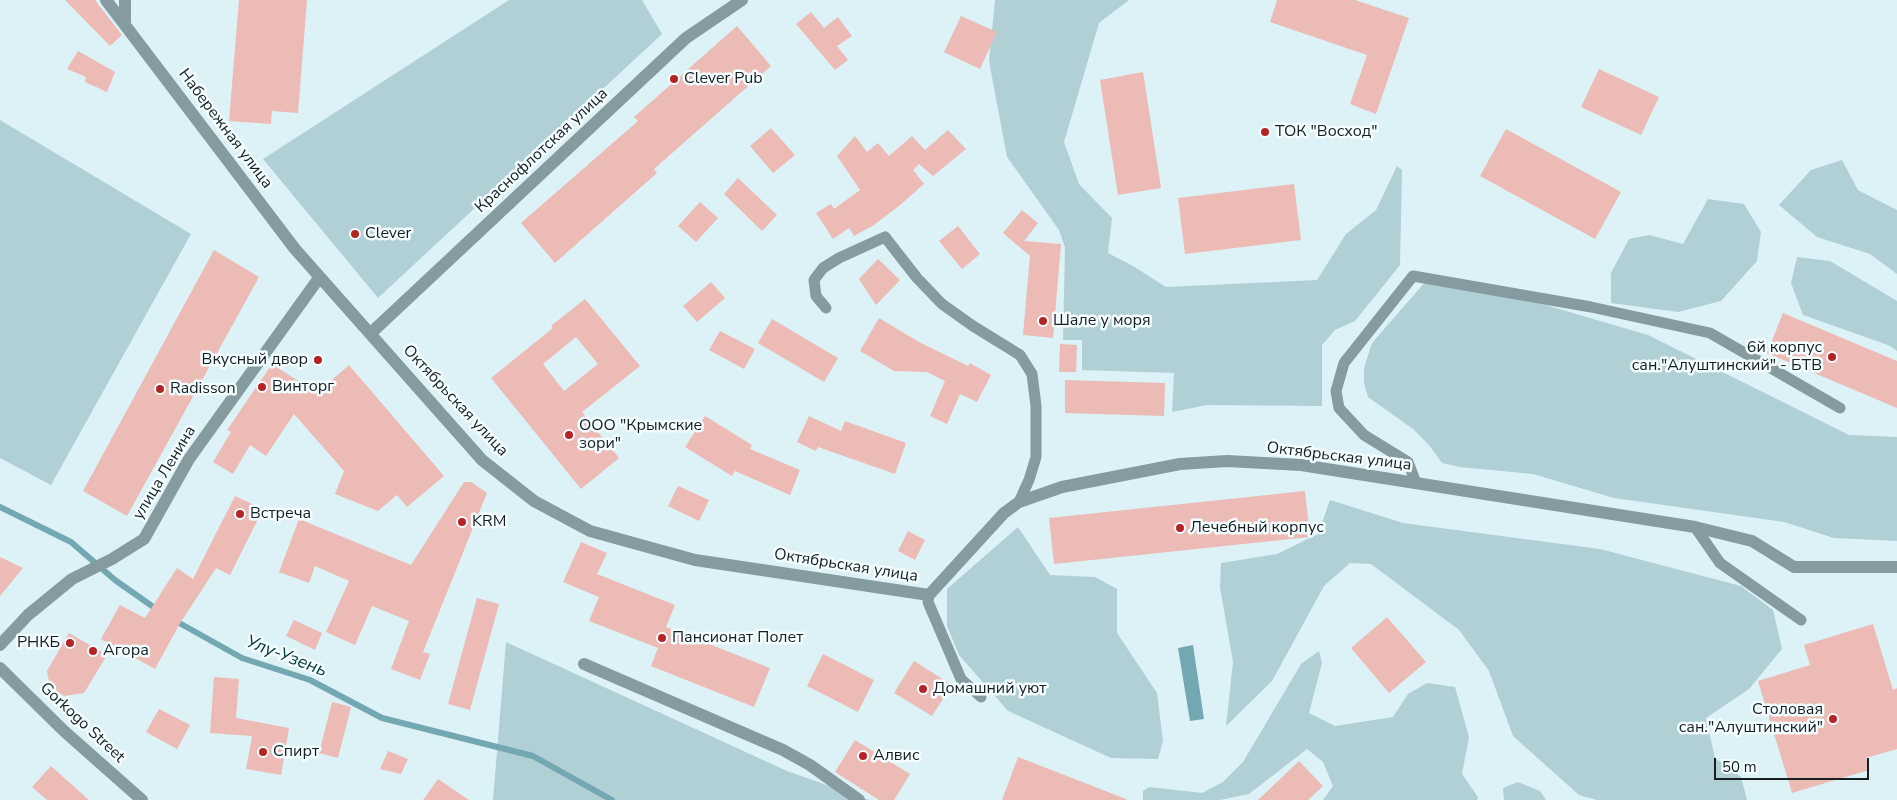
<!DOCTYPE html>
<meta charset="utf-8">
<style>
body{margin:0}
#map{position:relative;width:1897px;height:800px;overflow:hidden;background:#dcf2f7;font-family:"Nunito Sans",sans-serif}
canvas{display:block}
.scale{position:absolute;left:1714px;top:758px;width:155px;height:22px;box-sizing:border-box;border:2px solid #171f20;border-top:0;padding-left:6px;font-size:15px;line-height:18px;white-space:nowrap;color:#171f20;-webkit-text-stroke:4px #f4fdff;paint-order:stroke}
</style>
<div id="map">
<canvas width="1897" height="800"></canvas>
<div class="scale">50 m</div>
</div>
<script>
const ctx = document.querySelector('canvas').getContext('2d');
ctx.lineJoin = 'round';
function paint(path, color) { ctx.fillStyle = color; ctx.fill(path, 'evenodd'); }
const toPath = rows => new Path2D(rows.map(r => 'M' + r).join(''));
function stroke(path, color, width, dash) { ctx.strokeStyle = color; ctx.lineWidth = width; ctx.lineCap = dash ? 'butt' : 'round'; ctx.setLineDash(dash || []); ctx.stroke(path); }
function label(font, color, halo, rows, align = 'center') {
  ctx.font = font + ' "Nunito Sans",sans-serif'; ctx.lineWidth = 5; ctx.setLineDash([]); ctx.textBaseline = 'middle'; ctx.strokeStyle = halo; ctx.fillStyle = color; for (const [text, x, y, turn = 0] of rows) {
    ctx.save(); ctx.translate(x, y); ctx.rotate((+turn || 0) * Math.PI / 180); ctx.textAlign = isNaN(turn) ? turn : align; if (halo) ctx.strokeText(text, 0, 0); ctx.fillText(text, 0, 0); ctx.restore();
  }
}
paint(toPath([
 [509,0,642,0,662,34,378,298,263,159],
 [995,0,1129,0,1099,23,1064,142,1079,184,1112,218,1108,253,1133,266,1166,287,1317,280,1346,234,1376,210,1397,166,1402,170,1400,265,1355,321,1335,330,1322,345,1322,406,1207,405,1172,412,1174,373,1082,370,1082,340,1063,340,1065,247,1059,230,1007,157,989,61],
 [0,120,191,234,51,485,0,458],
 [1842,160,1858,190,1897,210,1897,274,1870,254,1817,237,1779,205,1811,170],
 [1708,199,1744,204,1761,232,1757,261,1721,301,1678,312,1611,303,1611,273,1629,239,1649,235,1683,244],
 [1797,257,1830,261,1897,301,1897,351,1888,345,1803,315,1791,283],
 [1460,280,1648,335,1849,435,1897,437,1897,541,1834,538,1784,522,1614,498,1533,474,1460,467,1442,463,1429,445,1413,429,1368,397,1364,383,1364,368,1372,343,1426,281],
 [1330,500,1403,523,1600,549,1741,586,1773,610,1782,649,1749,689,1706,718,1715,758,1741,777,1747,800,1597,800,1579,795,1513,736,1489,671,1459,630,1371,564,1350,563,1324,586,1272,681,1226,726,1233,662,1220,587,1221,563,1277,554,1318,534],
 [1018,527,1050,575,1095,577,1117,589,1117,633,1157,693,1163,741,1158,759,1111,758,1008,711,959,655,947,626,947,589],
 [506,642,787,771,869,800,493,800],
 [1319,651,1322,663,1309,713,1335,726,1393,717,1408,694,1427,683,1455,687,1469,737,1462,774,1478,797,1477,800,1323,800,1333,786,1323,762,1307,749,1249,794,1220,800,1143,800,1143,791,1149,787,1202,793,1223,782,1243,762,1301,664],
 [1518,782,1540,791,1546,800,1504,800,1503,788]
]), '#b0d0d6');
paint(toPath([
 [1193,645,1204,719,1190,721,1178,648]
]), '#73a7b1');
stroke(toPath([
 [0,507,71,542,115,580,159,611],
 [174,620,242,658,310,680,382,718,533,756,612,800]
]), '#73a7b1', 6);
paint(toPath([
 [65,0,95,0,122,35,110,46],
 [239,0,307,0,298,113,272,111,271,124,229,121],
 [1277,0,1355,0,1409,18,1376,114,1350,104,1367,55,1270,22],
 [811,12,824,28,838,17,852,36,837,46,848,60,835,70,796,24],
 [961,16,997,32,980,69,944,52],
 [737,26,771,66,654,169,657,173,555,263,521,223,638,121,634,117],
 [78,51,115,72,107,92,85,82,86,77,67,69],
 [1599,69,1659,97,1641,135,1581,107],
 [1143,72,1161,188,1118,195,1100,80],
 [771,128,795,155,773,173,750,146],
 [1506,129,1621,192,1595,239,1480,176],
 [948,130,966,149,933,176,919,164,913,170,924,184,900,205,874,225,854,236,849,228,833,239,816,213,831,204,834,209,860,190,837,156,855,136,867,152,878,143,889,156,912,136,925,150],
 [738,178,777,215,762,231,724,194],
 [1294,184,1301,240,1185,254,1178,198],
 [700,202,718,218,696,242,678,226],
 [1022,210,1038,223,1024,241,1061,244,1053,338,1023,335,1030,256,1003,233],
 [958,226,980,254,962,269,939,241],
 [214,250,259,277,127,516,83,491],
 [878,259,900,280,876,305,859,279],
 [711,282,725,298,697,322,683,306],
 [585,299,640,366,582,412,619,458,581,489,491,378,553,328,551,326],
 [576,337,598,364,564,391,543,364],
 [1783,313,1897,361,1897,408,1767,353],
 [879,318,919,342,968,366,970,363,991,375,977,402,960,394,947,424,930,416,945,381,927,372,894,371,860,351],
 [772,319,838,358,824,382,758,343],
 [720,331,755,349,744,369,709,350],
 [1060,344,1077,345,1076,372,1059,372],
 [272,364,317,393,349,365,444,476,407,507,397,495,378,511,335,494,344,471,294,414,266,456,250,445,233,474,213,462,231,432,227,430],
 [1065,380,1165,383,1164,416,1065,413],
 [705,416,752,445,750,449,800,470,790,495,735,471,732,476,685,447],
 [809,416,841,431,845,421,906,443,895,474,818,447,816,451,797,442],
 [464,482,471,482,487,493,423,652,430,654,420,680,391,669,409,621,372,606,355,645,326,632,349,581,315,566,309,583,279,572,299,519,411,565],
 [678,486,709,500,699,521,668,506],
 [1305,491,1310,537,1054,564,1049,518],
 [235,496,263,509,230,575,216,568,179,625,155,669,101,639,120,605,145,618,177,568,193,579],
 [908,531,925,540,915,560,898,551],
 [581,542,607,553,597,574,675,605,666,627,770,668,754,707,651,666,658,648,589,621,599,597,563,582],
 [0,557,23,568,0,596],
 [477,598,499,604,470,710,448,704],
 [1387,617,1426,662,1389,693,1351,648],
 [294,620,322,633,315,650,286,636],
 [1873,624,1893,690,1897,688,1897,749,1866,758,1869,770,1792,793,1758,681,1810,665,1804,645],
 [69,633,107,655,84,693,64,696,50,687,47,671],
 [823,654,874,680,858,712,807,686],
 [914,661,952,685,932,716,894,693],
 [214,677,239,679,236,718,289,728,281,775,246,769,252,736,210,733],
 [332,702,351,707,338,758,319,753],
 [159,709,190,725,177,749,146,732],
 [855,740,910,774,894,800,879,800,835,772],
 [388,751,408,759,401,774,380,769],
 [1018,757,1126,799,1126,800,1002,800],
 [1299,761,1323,786,1308,800,1258,800],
 [51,766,89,800,47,800,32,787],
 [438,779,469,800,423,800]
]), '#ecbbb5');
stroke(toPath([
 [826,308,816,296,814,280,823,268,839,258,885,237,917,278,942,304,973,326,1020,355,1032,374,1036,406,1036,457,1029,480,1019,502],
 [1416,483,1408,462,1364,435,1339,408,1336,391,1344,363,1413,276,1591,307,1710,333,1840,408],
 [1695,527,1720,563,1801,620],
 [929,595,928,602,961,679,981,697]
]), '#859b9f', 11);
stroke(toPath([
 [106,0,295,249,482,460,534,501,590,531,695,560,929,595,1004,513,1019,502,1062,487,1180,464,1227,461,1301,465,1695,527,1752,541,1794,567,1897,567],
 [125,0,125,24],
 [371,333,686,38,742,0],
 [0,645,28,615,72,579,112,559,144,539,189,459,319,278],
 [584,664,783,750,810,765,859,800],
 [0,668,64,731,142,800]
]), '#859b9f', 12);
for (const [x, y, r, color] of [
 [674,79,5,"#b42424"],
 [1265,132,5,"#b42424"],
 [355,234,5,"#b42424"],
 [1043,321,5,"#b42424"],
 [1832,357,5,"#b42424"],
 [318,360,5,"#b42424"],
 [262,387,5,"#b42424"],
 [160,389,5,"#b42424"],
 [569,435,5,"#b42424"],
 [240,514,5,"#b42424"],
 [462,522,5,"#b42424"],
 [1180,528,5,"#b42424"],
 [662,638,5,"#b42424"],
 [70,643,5,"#b42424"],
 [93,651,5,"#b42424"],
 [923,689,5,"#b42424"],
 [1833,719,5,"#b42424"],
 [263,752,5,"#b42424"],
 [863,756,5,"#b42424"]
]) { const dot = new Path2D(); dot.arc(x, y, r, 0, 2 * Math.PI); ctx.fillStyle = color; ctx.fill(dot); stroke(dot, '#f4fdff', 2); }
label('16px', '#171f20', '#f4fdff', [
 ["Clever Pub",684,79],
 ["ТОК \"Восход\"",1275,132],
 ["Clever",365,234],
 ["Шале у моря",1053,321],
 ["6й корпус",1822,348,"right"],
 ["сан.\"Алуштинский\" - БТВ",1822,366,"right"],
 ["Вкусный двор",308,360,"right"],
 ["Винторг",272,387],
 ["Radisson",170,389],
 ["ООО \"Крымские",579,426],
 ["зори\"",579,444],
 ["Встреча",250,514],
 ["KRM",472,522],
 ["Лечебный корпус",1190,528],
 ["Пансионат Полет",672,638],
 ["РНКБ",60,643,"right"],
 ["Агора",103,651],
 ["Домашний уют",933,689],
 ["Столовая",1823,710,"right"],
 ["сан.\"Алуштинский\"",1823,728,"right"],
 ["Спирт",273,752],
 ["Алвис",873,756]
], 'left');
label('16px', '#171f20', '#f4fdff', [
 ["Набережная улица",225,129,53],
 ["Краснофлотская улица",542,151,-43],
 ["Октябрьская улица",455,401,47],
 ["Октябрьская улица",1339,457,7],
 ["улица Ленина",165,473,-59],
 ["Октябрьская улица",846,566,9],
 ["Gorkogo Street",82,723,43]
]);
label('italic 18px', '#033840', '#f4fdff', [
 ["Улу-Узень",286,657,21]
]);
</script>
